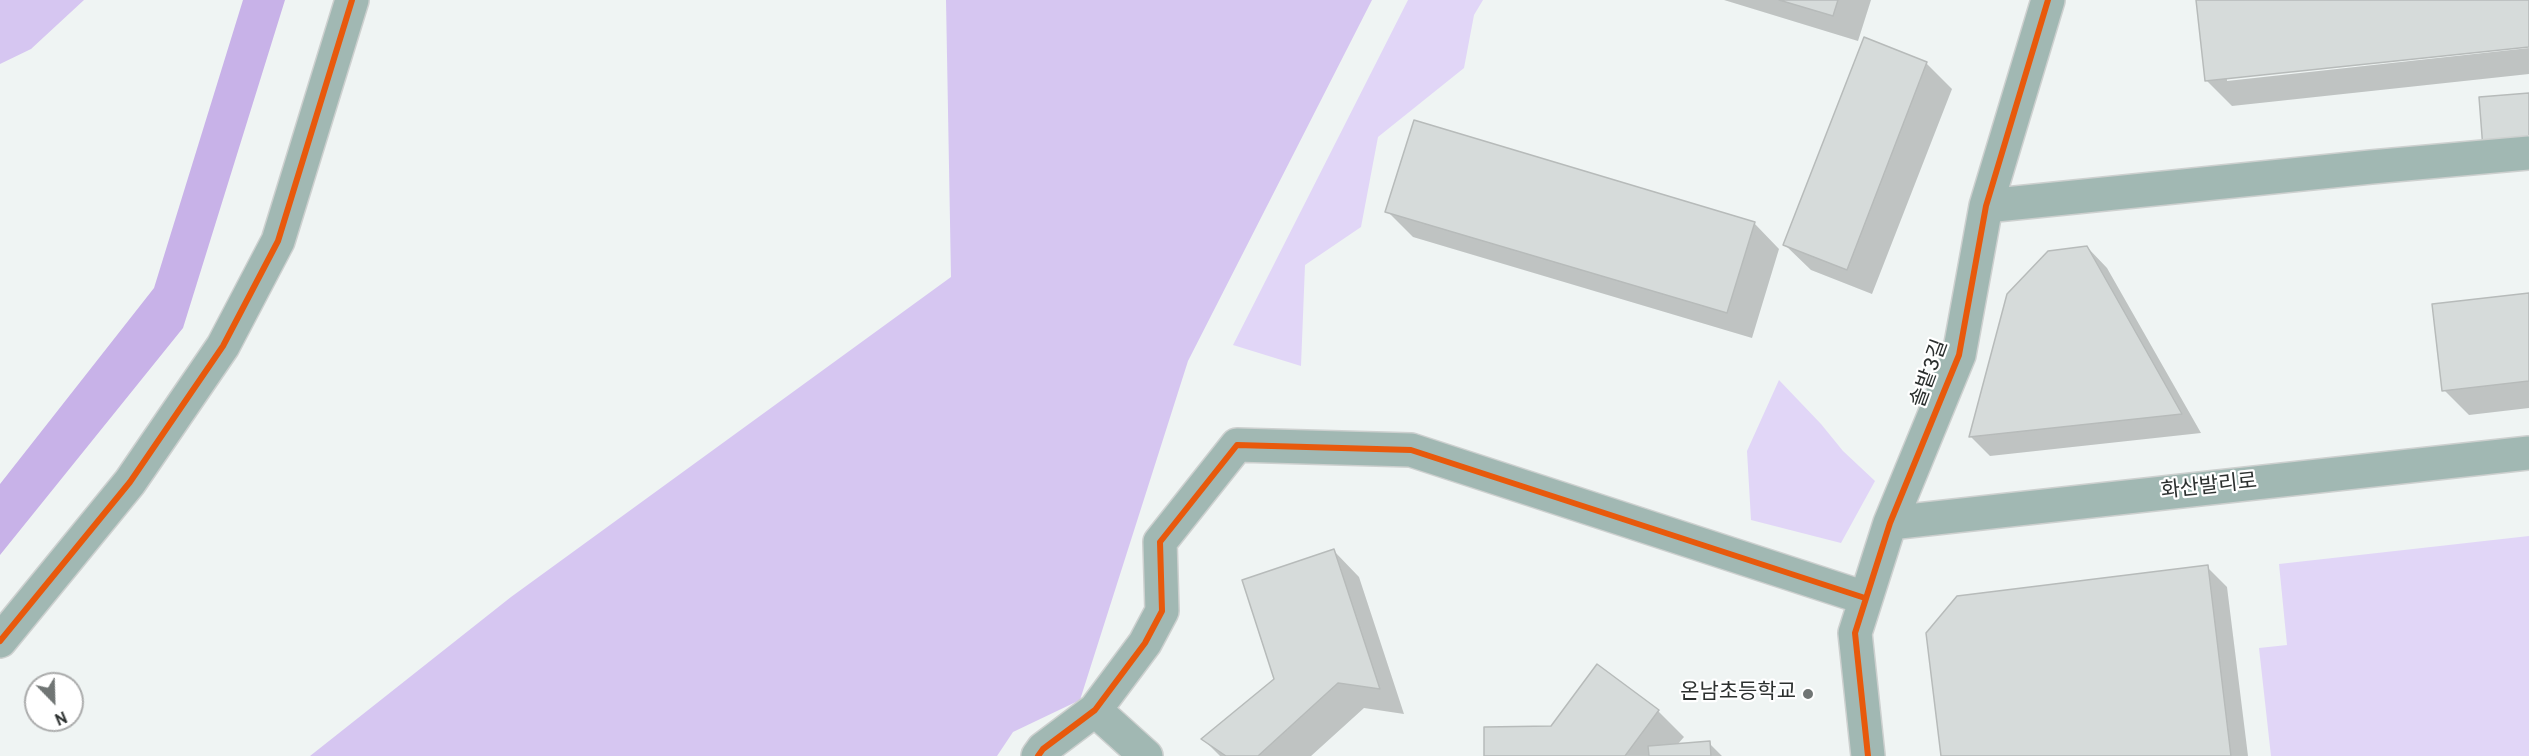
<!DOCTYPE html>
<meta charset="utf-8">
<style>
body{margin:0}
#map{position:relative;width:2529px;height:756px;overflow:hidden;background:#eff4f3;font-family:Overpass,sans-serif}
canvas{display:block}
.north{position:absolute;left:24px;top:672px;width:60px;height:60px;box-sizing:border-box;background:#fff;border:2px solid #abacac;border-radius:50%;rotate:157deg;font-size:16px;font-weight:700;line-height:24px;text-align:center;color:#2c302f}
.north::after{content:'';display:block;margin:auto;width:21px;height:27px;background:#707574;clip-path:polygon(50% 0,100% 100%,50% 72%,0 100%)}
</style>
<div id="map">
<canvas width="2529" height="756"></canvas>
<div class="north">N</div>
</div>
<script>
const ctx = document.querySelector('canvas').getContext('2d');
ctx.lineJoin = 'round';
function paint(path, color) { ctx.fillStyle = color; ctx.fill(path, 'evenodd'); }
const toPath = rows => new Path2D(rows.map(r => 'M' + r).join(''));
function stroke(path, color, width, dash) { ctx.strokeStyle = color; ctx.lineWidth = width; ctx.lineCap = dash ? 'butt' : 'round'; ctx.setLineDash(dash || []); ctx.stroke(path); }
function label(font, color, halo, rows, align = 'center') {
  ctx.font = font + ' Overpass,"Noto Sans KR",sans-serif'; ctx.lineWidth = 4.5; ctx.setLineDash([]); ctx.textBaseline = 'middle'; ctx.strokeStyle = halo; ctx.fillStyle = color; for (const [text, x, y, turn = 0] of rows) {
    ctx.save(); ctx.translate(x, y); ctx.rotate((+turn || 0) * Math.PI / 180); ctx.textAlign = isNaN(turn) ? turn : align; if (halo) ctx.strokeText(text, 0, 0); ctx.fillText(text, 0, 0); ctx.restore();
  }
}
paint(toPath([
 [1408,0,1483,0,1474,15,1464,68,1378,137,1361,227,1305,265,1301,366,1233,345],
 [1779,380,1821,424,1843,451,1875,481,1841,543,1751,520,1747,451],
 [2529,536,2529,756,2271,756,2259,648,2287,645,2279,564]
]), '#e1d6f7');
paint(toPath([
 [0,0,84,0,31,49,0,64],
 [946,0,1372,0,1188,361,1080,700,1013,732,997,756,310,756,511,597,951,277]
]), '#d6c6f1');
paint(toPath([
 [243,0,285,0,183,328,0,555,0,484,154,288]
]), '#c8b2e8');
paint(toPath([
 [1724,0,1871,0,1858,41],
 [2210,0,2529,0,2529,45,2227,78,2227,81,2529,48,2529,74,2232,106,2207,81],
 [1926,63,1952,89,1872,294,1811,270,1785,245],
 [1387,211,1754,223,1779,249,1752,338,1413,237],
 [2087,247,2107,268,2201,433,1990,456,1971,437],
 [2529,295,2529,408,2469,415,2444,390],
 [1334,551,1359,577,1404,714,1364,708,1311,756,1220,756,1203,739,1276,679],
 [2207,567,2227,587,2248,756,1943,756],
 [1598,666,1658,711,1684,737,1677,745,1709,743,1722,756,1485,756,1552,728]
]), '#0003');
const building = toPath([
 [1779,0,1838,0,1833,16,1779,0],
 [2196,0,2529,0,2529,47,2205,81,2196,0],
 [1864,37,1927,62,1847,270,1783,245,1864,37],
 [2529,93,2529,145,2483,149,2479,97,2529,93],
 [1414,120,1755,222,1727,313,1385,212,1414,120],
 [2087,246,2182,414,1969,437,2007,294,2048,251,2087,246],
 [2529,293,2529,381,2442,391,2432,304,2529,293],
 [1334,549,1380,689,1338,683,1258,756,1226,756,1201,739,1274,679,1242,580,1334,549],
 [2208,565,2231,756,1941,756,1926,633,1957,596,2208,565],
 [1597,664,1659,710,1625,756,1484,756,1484,727,1551,726,1597,664],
 [1710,741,1711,756,1649,756,1648,746,1710,741]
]);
paint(building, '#d6dbda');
stroke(building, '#b7bbba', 1.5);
const minor = toPath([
 [1986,206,2371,167,2529,153],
 [1890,523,2529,453],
 [0,641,130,482,223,346,278,241,352,0],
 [1095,710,1146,756],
 [1038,756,1043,749,1095,710,1145,643,1162,611,1160,542,1237,445,1411,450,1865,598],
 [1868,756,1855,633,1890,523,1959,355,1986,206,2048,0]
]);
stroke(minor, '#cdd0cf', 36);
stroke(minor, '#a1b8b3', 33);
stroke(toPath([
 [0,641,130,482,223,346,278,241,352,0],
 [1038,756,1043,749,1095,710,1145,643,1162,611,1160,542,1237,445,1411,450,1865,598],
 [1868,756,1855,633,1890,523,1959,355,1986,206,2048,0]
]), '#e8590c', 6);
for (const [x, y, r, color] of [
 [1808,694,6,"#707574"]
]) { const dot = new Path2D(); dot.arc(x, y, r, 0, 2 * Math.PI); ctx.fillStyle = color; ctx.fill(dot); stroke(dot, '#fff', 2); }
label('21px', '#2c302f', '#fff', [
 ["솔밭3길",1931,374,-70],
 ["화산발리로",2209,488,-6]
]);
label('21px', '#2c302f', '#fff', [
 ["온남초등학교",1796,694]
], 'right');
</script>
